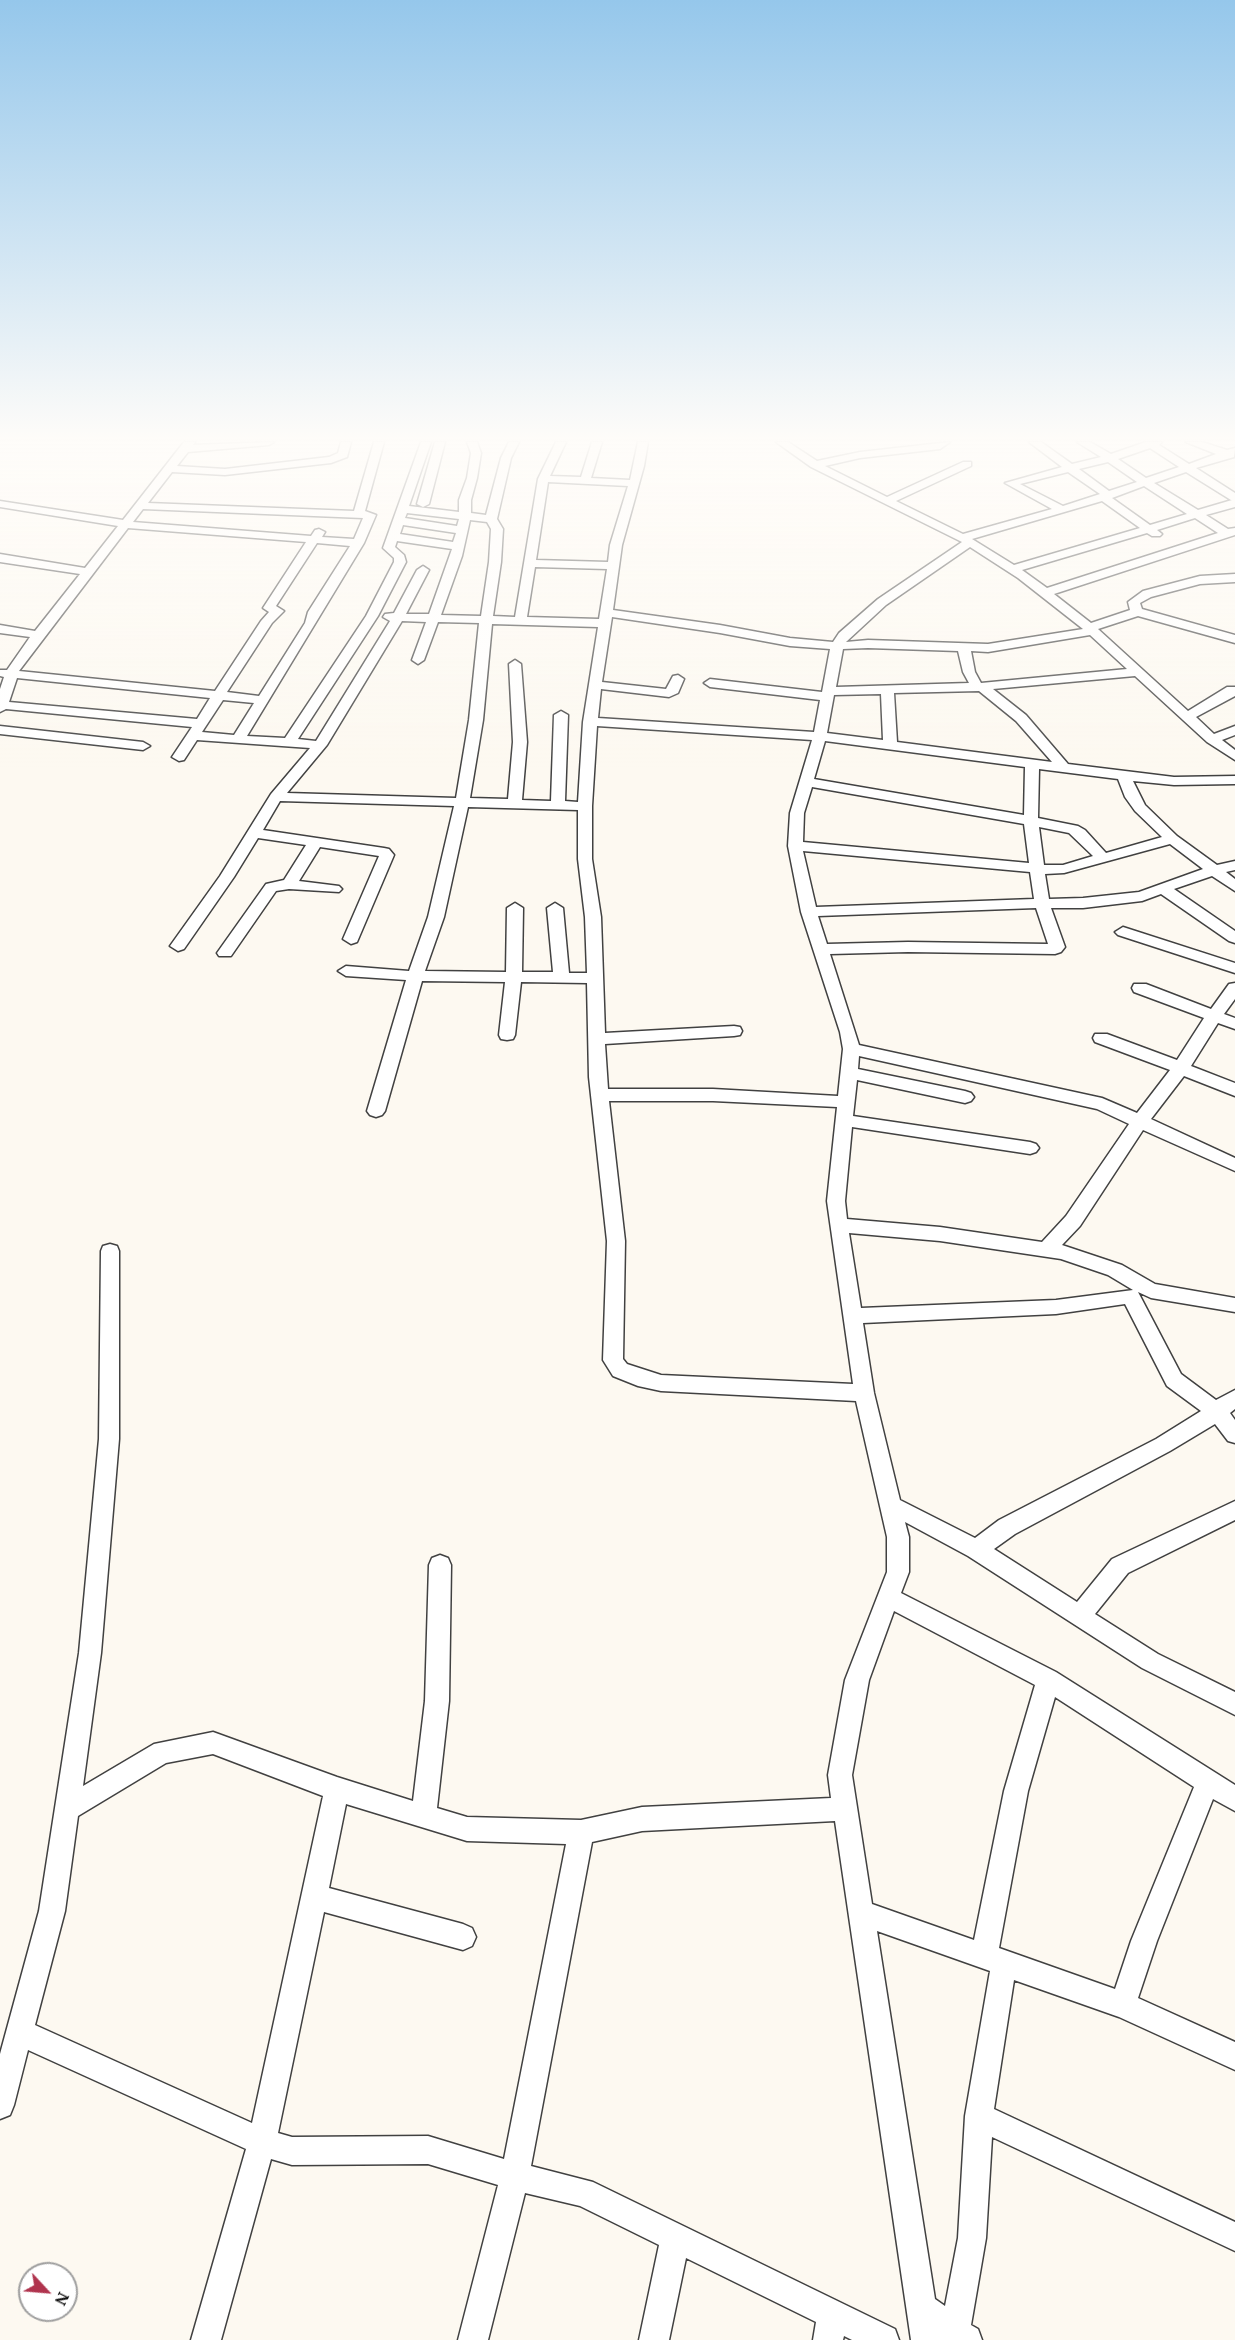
<!DOCTYPE html>
<style>
body{margin:0}
#map{position:relative;width:1235px;height:2340px;overflow:hidden;background:#fdf9f1;font-family:"PT Serif",serif}
canvas{display:block}
.north{position:absolute;left:18px;top:2262px;width:60px;height:60px;box-sizing:border-box;background:#fff;border:2px solid #9f9f9f;border-radius:50%;rotate:116deg;font-size:16px;font-weight:700;line-height:24px;text-align:center;color:#0e0e0e}
.north::after{content:'';display:block;margin:auto;width:21px;height:27px;background:#b0344e;clip-path:polygon(50% 0,100% 100%,50% 72%,0 100%)}
</style>
<div id="map">
<canvas width="1235" height="2340"></canvas>
<div class="north">N</div>
</div>
<script>
const ctx = document.querySelector('canvas').getContext('2d');
ctx.lineJoin = 'round';
const toPath = rows => new Path2D(rows.map(r => 'M' + r).join(''));
function stroke(path, color, width, dash) { ctx.strokeStyle = color; ctx.lineWidth = width; ctx.lineCap = dash ? 'butt' : 'round'; ctx.setLineDash(dash || []); ctx.stroke(path); }
function paint(path, color) { ctx.fillStyle = color; ctx.fill(path, 'evenodd'); }
const minor = toPath([
 [184,442,195,442,193,445,274,442,269,445,188,452,177,466,225,469,329,457,338,453,341,442,351,442,347,457,331,463,225,475,172,472,148,503,354,511,374,442,384,442,365,511,376,515,364,543,247,736,285,738,366,616,394,562,394,558,383,548,421,442,431,442,409,506,459,512,459,500,467,478,471,453,467,442,477,442,481,453,477,478,471,500,471,513,486,515,501,458,509,442,519,442,511,458,497,519,503,529,501,562,493,616,515,617,538,479,556,442,566,442,550,476,581,477,592,442,602,442,591,478,630,480,638,442,648,442,644,466,622,545,613,610,720,625,790,638,833,642,839,633,878,599,962,542,811,467,776,442,788,442,817,461,860,452,950,442,940,449,860,458,825,466,887,497,963,462,971,462,971,466,896,501,963,534,1052,509,1005,483,1062,467,1029,442,1041,442,1072,464,1101,457,1077,442,1090,442,1111,454,1146,442,1162,442,1159,445,1189,464,1216,454,1186,442,1202,442,1227,450,1235,448,1234,457,1196,468,1235,493,1235,507,1206,515,1228,529,1235,528,1235,535,1054,594,1091,623,1130,610,1128,602,1143,591,1200,576,1235,574,1235,582,1200,584,1151,597,1140,603,1142,609,1235,635,1235,643,1138,616,1098,629,1188,711,1227,687,1235,687,1235,696,1196,717,1214,734,1235,726,1235,735,1222,740,1235,750,1235,760,1207,742,1135,676,993,689,1026,715,1068,764,1174,777,1235,776,1235,784,1174,785,1133,781,1145,805,1177,836,1217,865,1235,861,1235,870,1226,872,1235,879,1235,891,1212,876,1174,889,1235,931,1235,943,1229,941,1161,894,1142,901,1083,908,1051,908,1065,947,1061,952,1055,954,908,952,830,954,859,1045,1102,1098,1137,1113,1170,1070,1095,1042,1093,1038,1095,1034,1107,1034,1177,1060,1204,1018,1134,992,1132,988,1134,984,1146,984,1211,1009,1229,984,1235,983,1235,999,1224,1014,1235,1018,1235,1029,1218,1023,1191,1066,1235,1083,1235,1096,1184,1076,1151,1119,1235,1158,1235,1171,1143,1130,1080,1226,1062,1245,1122,1265,1155,1284,1235,1298,1235,1312,1151,1298,1138,1292,1181,1374,1216,1400,1235,1390,1235,1409,1230,1413,1235,1420,1235,1443,1228,1441,1215,1424,1170,1451,1015,1534,994,1549,1077,1602,1112,1559,1235,1501,1235,1520,1128,1573,1095,1614,1158,1654,1235,1692,1235,1715,1142,1668,968,1556,905,1522,909,1537,909,1572,901,1593,1056,1672,1235,1785,1235,1811,1213,1799,1157,1941,1138,1998,1235,2042,1235,2070,1119,2017,1014,1980,994,2109,1235,2222,1235,2251,992,2137,986,2238,971,2325,978,2329,982,2340,911,2340,835,1821,642,1831,592,1842,531,2166,593,2182,895,2329,899,2340,852,2340,844,2336,843,2340,813,2340,816,2322,686,2258,669,2340,639,2340,659,2245,580,2206,525,2193,488,2340,458,2340,498,2185,428,2164,292,2165,271,2159,221,2340,191,2340,246,2149,28,2050,14,2105,10,2115,0,2119,0,2054,39,1911,79,1653,99,1439,101,1251,103,1246,110,1244,117,1246,119,1251,119,1439,101,1653,83,1786,154,1744,213,1732,337,1777,413,1801,425,1701,429,1565,432,1558,440,1555,448,1558,451,1565,449,1701,437,1808,467,1817,581,1820,642,1807,831,1798,828,1775,845,1680,887,1572,887,1537,856,1401,661,1391,638,1386,613,1376,603,1360,607,1241,589,1077,587,983,521,982,515,1035,513,1039,507,1040,501,1039,499,1035,505,982,422,981,385,1111,382,1115,376,1117,370,1115,367,1111,406,980,346,976,338,971,346,966,409,971,428,917,454,806,280,801,263,830,384,848,389,849,394,855,357,942,351,944,343,939,379,856,320,847,299,881,339,886,342,889,339,892,289,889,276,891,231,956,219,956,217,953,266,884,284,880,306,845,258,838,234,877,184,949,178,951,170,946,220,876,271,794,310,748,197,740,184,760,179,761,172,757,192,727,6,709,0,712,0,689,4,677,0,676,0,670,7,670,30,637,0,633,0,625,35,631,80,574,0,562,0,554,85,568,118,526,0,507,0,501,123,520,184,442],
 [1150,448,1179,467,1146,478,1118,459,1150,448],
 [1108,462,1137,482,1109,491,1079,469,1108,462],
 [1068,472,1100,494,1063,506,1020,484,1068,472],
 [1186,472,1231,500,1232,500,1198,510,1154,483,1186,472],
 [548,482,628,486,610,545,608,562,536,560,548,482],
 [1144,486,1187,514,1150,525,1112,498,1144,486],
 [1102,501,1140,528,1014,565,972,539,1102,501],
 [143,509,363,518,354,539,322,537,325,532,319,529,315,530,311,536,133,522,143,509],
 [407,513,459,519,457,526,405,518,407,513],
 [1195,518,1218,533,1047,588,1022,570,1147,533,1152,536,1160,536,1162,534,1157,530,1195,518],
 [470,520,487,522,491,529,489,562,481,616,441,615,462,556,470,520],
 [403,525,456,533,453,542,400,534,403,525],
 [128,528,306,542,263,608,269,612,261,621,215,691,19,671,128,528],
 [397,541,452,549,429,614,406,614,429,570,423,566,417,570,394,613,385,614,383,617,390,621,316,741,298,739,378,616,406,562,404,555,395,547,397,541],
 [317,543,350,546,308,612,305,623,259,696,227,692,272,623,284,611,276,606,317,543],
 [970,547,1018,578,1083,629,988,644,868,640,846,642,886,605,970,547],
 [535,567,607,569,599,619,527,617,535,567],
 [612,617,720,633,790,646,830,649,822,692,710,679,704,683,710,687,820,700,814,732,598,718,601,689,669,697,678,693,684,679,678,675,673,676,666,689,602,682,612,617],
 [402,621,426,622,412,660,418,664,424,660,438,622,479,623,469,720,456,798,287,793,327,745,402,621],
 [492,624,598,627,583,722,578,802,565,801,568,715,561,711,554,715,551,801,522,800,527,742,521,664,515,660,509,664,513,742,508,799,470,798,483,720,492,624],
 [1090,635,1127,669,981,683,975,672,971,651,988,652,1090,635],
 [868,648,958,651,963,672,969,683,836,687,843,649,868,648],
 [17,678,210,698,197,719,9,702,17,678],
 [979,691,1016,721,1052,762,897,742,894,693,979,691],
 [881,694,883,740,827,733,834,695,881,694],
 [223,700,254,703,234,735,202,732,223,700],
 [597,726,812,740,790,813,788,846,801,912,840,1032,843,1049,838,1096,713,1089,608,1089,605,1044,734,1036,740,1035,742,1031,740,1027,734,1026,605,1033,601,917,592,859,592,806,597,726],
 [825,741,1025,767,1024,815,814,779,825,741],
 [1039,769,1118,779,1125,797,1135,811,1162,837,1106,853,1085,830,1078,826,1038,818,1039,769],
 [812,787,1024,824,1029,863,803,842,804,813,812,787],
 [468,807,578,810,578,859,585,917,587,973,569,973,563,908,555,903,547,908,553,972,522,972,523,908,515,903,507,908,506,972,425,971,444,917,468,807],
 [1039,827,1069,833,1093,856,1063,865,1044,865,1039,827],
 [1170,844,1203,869,1139,892,1083,898,1049,899,1045,874,1064,873,1170,844],
 [803,851,1030,872,1034,899,816,907,803,851],
 [1036,908,1048,944,908,942,827,944,818,916,1036,908],
 [859,1056,1097,1109,1129,1124,1066,1216,1042,1242,940,1227,847,1219,845,1201,852,1127,1030,1154,1036,1152,1039,1148,1036,1144,1030,1142,853,1116,857,1080,965,1103,971,1101,974,1097,971,1093,965,1091,858,1069,859,1056],
 [609,1101,713,1101,837,1107,827,1201,853,1384,661,1375,627,1364,623,1359,625,1241,609,1101],
 [849,1233,940,1241,1061,1259,1108,1275,1133,1290,1056,1300,861,1308,849,1233],
 [1125,1304,1167,1386,1201,1411,1156,1439,999,1520,975,1538,900,1500,874,1393,863,1323,1056,1314,1125,1304],
 [894,1611,1035,1685,1004,1791,974,1940,872,1904,852,1775,869,1680,894,1611],
 [1055,1697,1194,1787,1131,1941,1115,1989,999,1948,1028,1791,1055,1697],
 [213,1754,323,1796,252,2123,35,2025,65,1911,78,1816,166,1763,213,1754],
 [346,1804,467,1841,566,1844,504,2159,428,2136,292,2137,278,2133,324,1912,463,1950,472,1946,476,1937,472,1928,463,1924,329,1888,346,1804],
 [877,1931,990,1971,965,2116,958,2238,945,2306,935,2299,877,1931],
 [435,442,445,442,429,504,423,507,417,504,435,442],
 [0,726,143,742,150,746,143,750,0,734,0,726],
 [1123,927,1235,963,1235,973,1118,935,1115,932,1123,927]
]);
stroke(minor, '#414141', 3);
paint(minor, '#fff');
const sky = ctx.createLinearGradient(0, 0, 0, 770);
sky.addColorStop(0, '#95c7eb');
sky.addColorStop(0.57, '#fefcf9');
sky.addColorStop(1, '#fefcf900');
ctx.fillStyle = sky;
ctx.fillRect(0, 0, 1235, 770);
</script>
